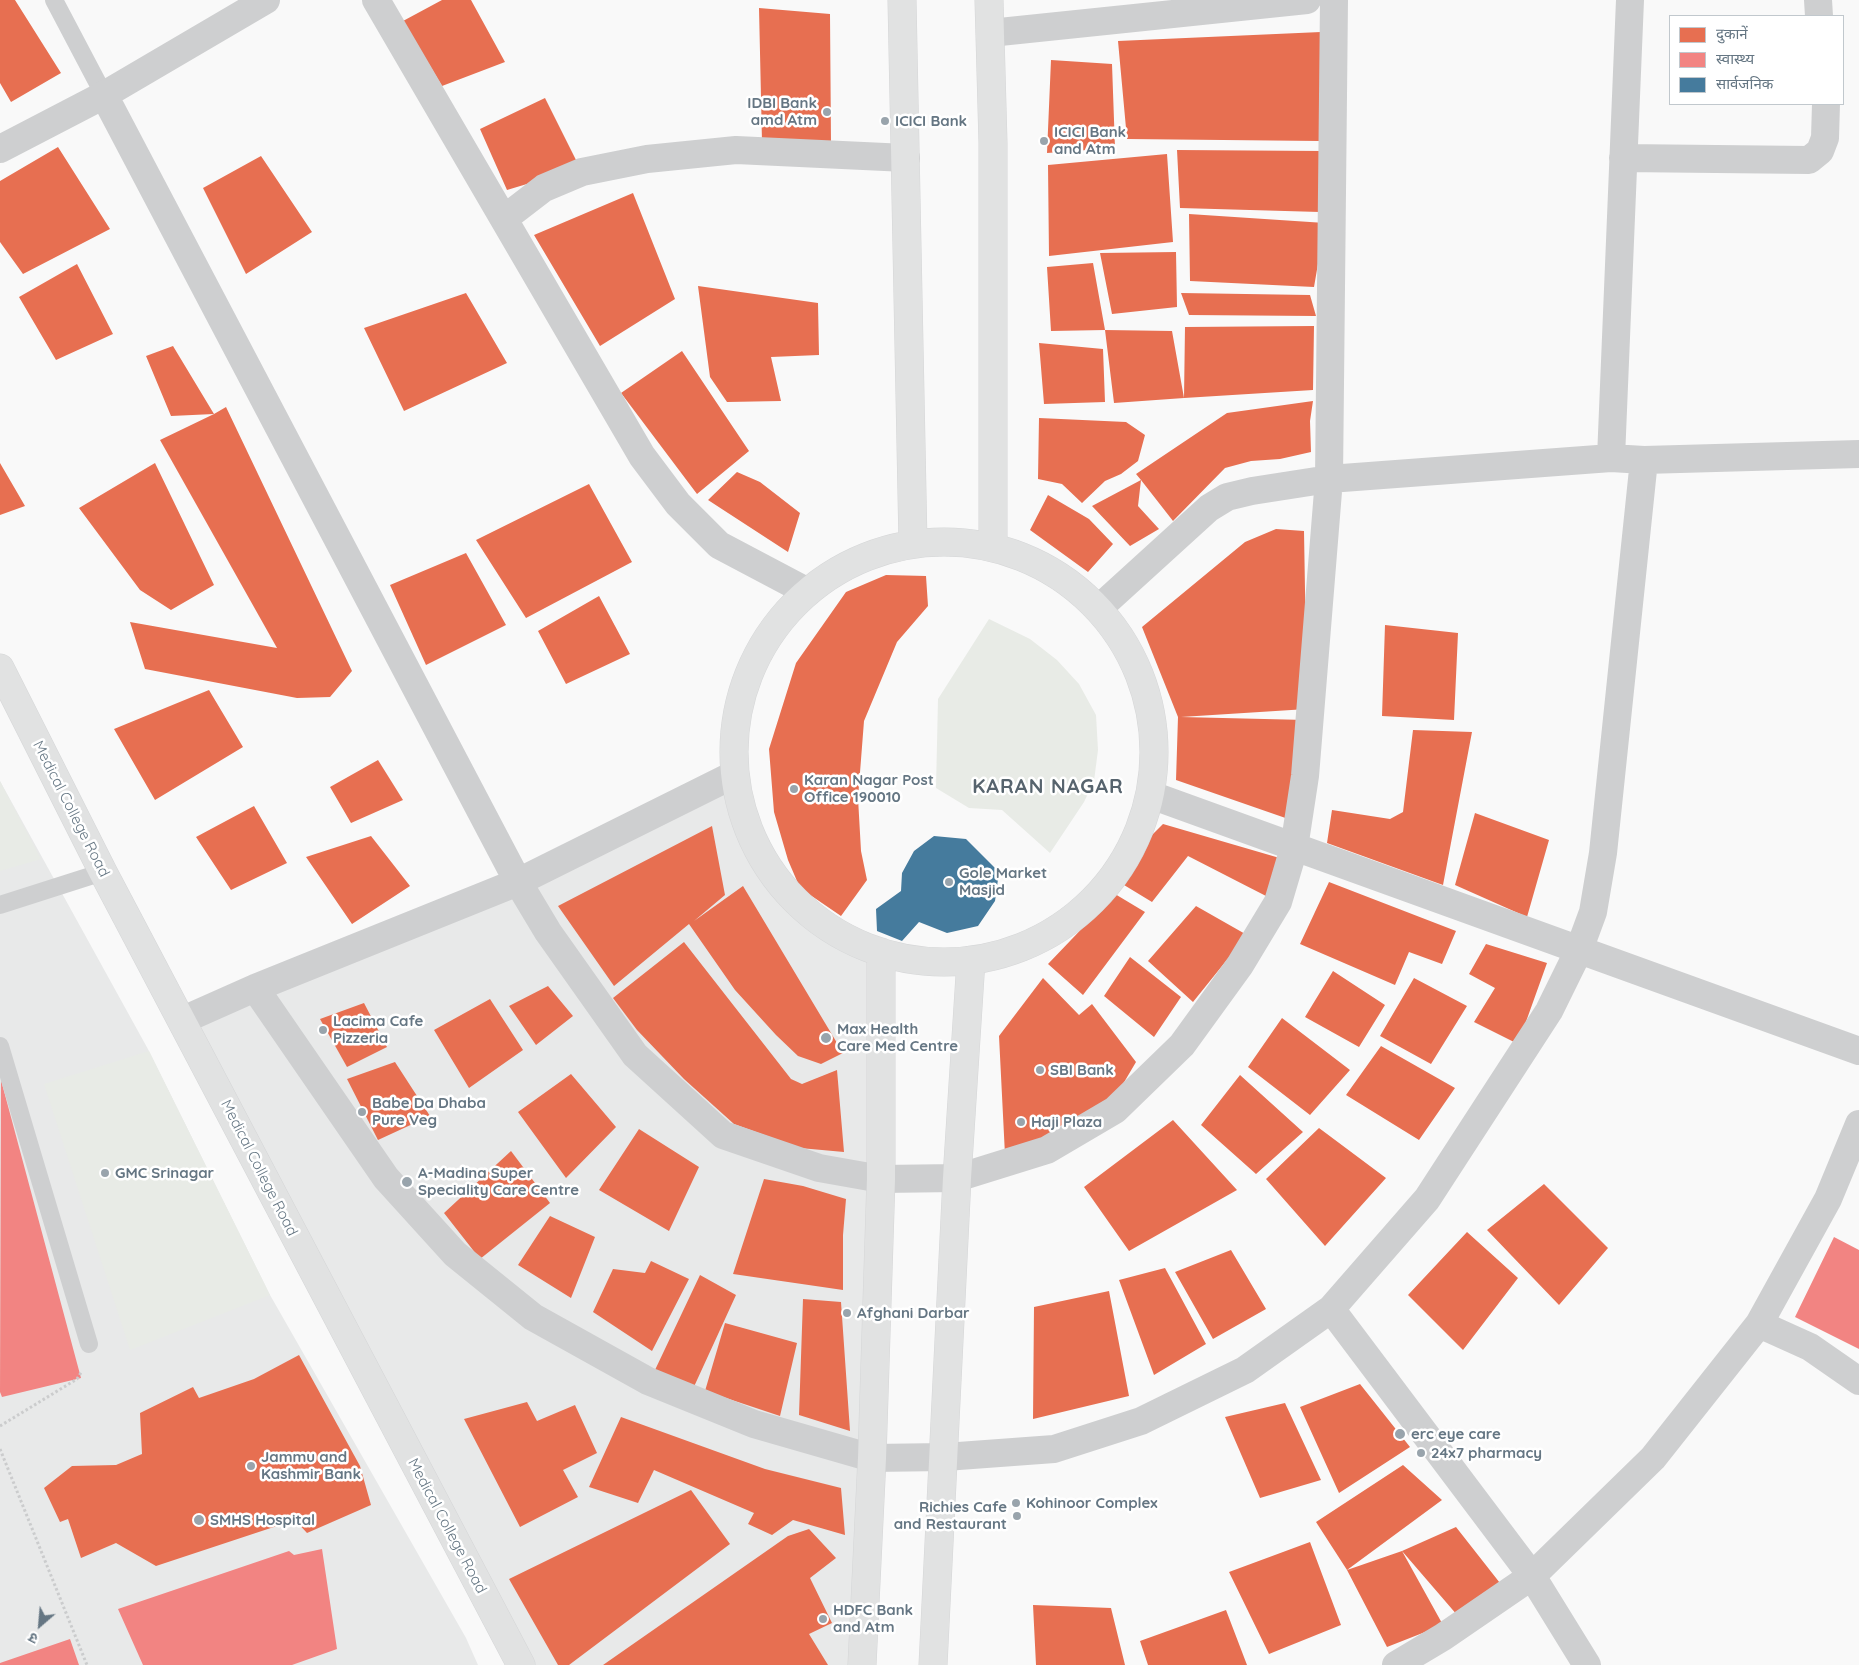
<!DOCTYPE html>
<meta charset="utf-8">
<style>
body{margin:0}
#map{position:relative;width:1859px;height:1665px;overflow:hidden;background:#f9f9f9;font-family:Quicksand,"Noto Sans Devanagari",sans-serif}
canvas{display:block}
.legend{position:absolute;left:1669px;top:15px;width:175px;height:90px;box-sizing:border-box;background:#fff;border:1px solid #c1c8cd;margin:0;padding:6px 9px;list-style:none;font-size:15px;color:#657683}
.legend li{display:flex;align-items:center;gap:10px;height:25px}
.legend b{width:25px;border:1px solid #c1c8cd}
.north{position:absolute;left:15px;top:1600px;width:50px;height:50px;-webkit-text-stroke:4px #fff;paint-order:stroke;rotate:207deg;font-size:14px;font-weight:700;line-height:20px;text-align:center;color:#657683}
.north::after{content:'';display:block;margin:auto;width:18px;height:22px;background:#657683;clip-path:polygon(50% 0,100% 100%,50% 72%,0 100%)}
</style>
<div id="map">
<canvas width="1859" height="1665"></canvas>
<ul class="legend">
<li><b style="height:14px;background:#e76f51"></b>दुकानें</li>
<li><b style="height:14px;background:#f28482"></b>स्वास्थ्य</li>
<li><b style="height:14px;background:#457b9d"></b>सार्वजनिक</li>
</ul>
<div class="north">उ</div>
</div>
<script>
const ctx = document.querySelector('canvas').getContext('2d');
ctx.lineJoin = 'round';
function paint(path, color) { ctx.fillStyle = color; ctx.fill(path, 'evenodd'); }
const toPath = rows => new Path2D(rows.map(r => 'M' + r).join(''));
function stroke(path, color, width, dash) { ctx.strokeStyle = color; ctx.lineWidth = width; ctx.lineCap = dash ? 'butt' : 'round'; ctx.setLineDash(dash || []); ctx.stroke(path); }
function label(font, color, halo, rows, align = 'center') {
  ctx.font = font + ' Quicksand,sans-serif'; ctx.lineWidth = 5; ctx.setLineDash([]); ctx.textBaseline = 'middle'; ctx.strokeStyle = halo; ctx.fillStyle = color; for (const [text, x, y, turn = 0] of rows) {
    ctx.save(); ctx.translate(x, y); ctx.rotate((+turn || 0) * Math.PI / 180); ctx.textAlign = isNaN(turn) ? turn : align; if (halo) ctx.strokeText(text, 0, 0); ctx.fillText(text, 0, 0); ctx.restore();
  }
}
paint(toPath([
 [731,776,759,853,791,896,832,930,881,952,865,1665,527,1665,183,1020],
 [0,781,149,1051,270,1295,466,1638,478,1665,0,1665]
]), '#e8e9e9');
paint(toPath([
 [989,619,1030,639,1057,660,1079,684,1096,715,1098,750,1094,781,1084,802,1050,853,1002,810,969,808,936,788,938,699],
 [0,781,41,859,0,871],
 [149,1051,270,1295,130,1350,44,1084]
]), '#e8ebe6');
paint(toPath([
 [0,0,15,0,61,73,11,102,0,83],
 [442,0,471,0,505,62,442,86,403,21],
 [759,8,830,14,831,145,762,142],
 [1321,32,1320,141,1127,139,1118,41],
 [1051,60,1112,64,1115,148,1047,153],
 [545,98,580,168,507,190,480,129],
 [58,147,110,229,23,274,0,242,0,181],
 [1177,150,1322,151,1320,212,1180,208],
 [1167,154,1173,242,1049,256,1048,165],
 [261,156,312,232,246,274,203,188],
 [633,193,675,299,600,346,534,235],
 [1189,214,1325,223,1314,287,1190,281],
 [1176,252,1177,307,1112,314,1100,253],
 [1093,263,1105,330,1051,331,1047,267],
 [77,264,113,334,56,360,19,297],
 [698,286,818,303,819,355,771,357,781,401,727,402,710,377],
 [466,293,507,363,404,411,364,328],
 [1181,293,1310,295,1316,316,1189,315],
 [1314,326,1313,390,1184,398,1185,327],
 [1105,330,1172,331,1184,398,1114,403],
 [1039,343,1103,349,1105,402,1044,404],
 [173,346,214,414,226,407,352,671,330,697,297,698,145,669,130,622,277,648,160,440,214,414,171,416,146,356],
 [682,351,749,451,697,494,621,393],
 [1313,401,1310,421,1311,452,1280,459,1251,461,1225,468,1173,521,1141,480,1138,506,1159,529,1130,546,1092,506,1141,480,1136,474,1227,413],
 [1039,418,1126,422,1145,435,1138,461,1121,474,1105,481,1082,503,1062,484,1038,479],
 [0,463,25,506,0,515],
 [155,463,214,585,171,610,140,590,79,508],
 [737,472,760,482,800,513,788,552,708,500],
 [589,484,632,562,526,618,476,540],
 [1048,495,1089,519,1113,544,1088,572,1030,530],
 [1276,529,1304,531,1307,709,1181,717,1306,720,1297,822,1176,780,1178,717,1142,627,1245,542],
 [466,553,506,625,426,665,390,585],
 [886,575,926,576,928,606,897,642,864,721,858,798,861,851,867,880,841,916,800,888,788,860,774,812,769,749,796,663,846,592],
 [599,596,630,654,566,684,538,631],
 [1385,625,1458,633,1454,720,1382,716],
 [209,690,243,747,155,800,114,729],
 [1413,730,1472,732,1443,885,1327,843,1332,810,1390,819,1403,812],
 [378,760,403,800,351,823,330,787],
 [254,806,287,863,231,890,196,837],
 [1475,813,1549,840,1527,917,1455,885],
 [1163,824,1283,859,1266,896,1188,856,1152,902,1124,885,1147,840],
 [712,826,725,895,694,921,743,886,843,1053,821,1064,798,1056,776,1035,735,990,689,924,614,986,558,906],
 [371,836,410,886,352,924,306,857],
 [1329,882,1456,931,1442,964,1409,952,1395,985,1300,944],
 [1115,894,1145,912,1083,995,1048,964],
 [1196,906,1247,935,1193,1002,1148,961],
 [684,942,791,1079,802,1084,837,1070,844,1152,800,1148,734,1124,684,1079,637,1030,613,998],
 [1486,944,1547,963,1518,1044,1474,1022,1495,988,1469,974],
 [1130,957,1181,997,1154,1037,1104,996],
 [1333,971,1385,1005,1359,1047,1305,1017],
 [1043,978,1079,1015,1092,1004,1136,1062,1113,1101,1075,1124,1005,1155,999,1036],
 [1414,978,1467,1006,1431,1064,1380,1036],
 [548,986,573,1016,536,1045,509,1006],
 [490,999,523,1050,469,1088,434,1030],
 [364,1003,387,1047,347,1067,320,1019],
 [1282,1018,1350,1070,1310,1115,1248,1067],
 [1381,1046,1455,1088,1419,1140,1346,1095],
 [395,1062,430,1116,378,1140,347,1079],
 [571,1074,616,1127,566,1178,518,1112],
 [1240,1075,1303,1132,1256,1174,1201,1125],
 [1173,1120,1237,1190,1129,1251,1084,1187],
 [1319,1128,1386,1178,1325,1246,1266,1179],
 [639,1129,699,1167,669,1231,599,1190],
 [511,1151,550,1203,480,1259,444,1213],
 [764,1179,803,1186,846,1199,843,1235,843,1290,733,1274],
 [1544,1184,1608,1248,1559,1305,1487,1230],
 [550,1216,595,1237,571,1298,518,1265],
 [1467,1232,1518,1278,1463,1350,1408,1295],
 [1231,1250,1266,1309,1213,1339,1175,1272],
 [651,1261,689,1279,652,1351,593,1312,613,1269,645,1273],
 [1165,1268,1206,1344,1154,1375,1119,1280],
 [700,1275,736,1295,692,1391,655,1370],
 [1109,1291,1129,1396,1033,1419,1034,1307],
 [803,1299,841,1302,850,1431,799,1415],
 [725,1323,797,1343,780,1416,705,1391],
 [299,1355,360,1466,371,1505,307,1533,295,1520,156,1566,116,1543,81,1558,68,1519,60,1522,44,1488,72,1466,116,1465,142,1454,140,1413,193,1387,199,1398,254,1379],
 [1360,1384,1410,1447,1339,1493,1300,1407],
 [527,1402,537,1421,575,1405,597,1453,563,1470,578,1497,520,1527,464,1419],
 [1285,1403,1321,1480,1260,1498,1225,1417],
 [621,1417,765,1469,841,1488,845,1535,793,1520,772,1535,748,1524,754,1513,654,1470,638,1503,589,1487],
 [1403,1465,1442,1500,1347,1570,1402,1551,1456,1527,1507,1592,1464,1623,1402,1551,1443,1625,1387,1647,1347,1570,1316,1522],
 [691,1490,730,1544,569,1665,558,1665,509,1579],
 [809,1529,836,1558,810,1578,832,1623,809,1634,828,1665,603,1665,788,1536],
 [1310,1542,1341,1625,1269,1654,1229,1572],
 [1033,1605,1111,1608,1125,1665,1036,1665],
 [1226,1610,1247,1665,1148,1665,1140,1641]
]), '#e76f51');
paint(toPath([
 [1,1080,81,1378,2,1397,0,1392],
 [1834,1237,1859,1250,1859,1349,1795,1317],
 [322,1549,337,1649,292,1665,143,1665,118,1609,289,1551,294,1555],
 [70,1639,79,1665,0,1665,0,1663]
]), '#f28482');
paint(toPath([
 [934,836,966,839,999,872,995,901,978,926,947,933,919,922,902,941,877,931,876,909,901,891,902,873,914,851]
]), '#457b9d');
const secondary = toPath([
 [902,0,913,543],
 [989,0,993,143,993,547],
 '734 752a210 210 0 1 1 420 0a210 210 0 1 1-420 0Z',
 [0,668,103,872,521,1665],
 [862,1665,872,1458,881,1179,881,952],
 [933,1665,957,1178,971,960]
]);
stroke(secondary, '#d5d6d7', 29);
stroke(toPath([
 [0,1426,77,1379,82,1371],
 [0,1449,87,1665]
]), '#cbcccd', 3, [2.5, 2.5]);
stroke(toPath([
 [54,0,104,95],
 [0,905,103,872],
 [0,1046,89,1344]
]), '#cecfd0', 18);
stroke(toPath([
 [376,0,642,456,678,504,719,545,806,591],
 [1818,0,1819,16],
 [990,33,1307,0],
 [104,95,518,882,548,932,635,1055,723,1135,819,1168,881,1179,957,1178,1047,1150,1115,1110,1182,1045,1240,965,1278,902,1294,848,1305,776,1329,479,1334,0],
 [0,149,104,95,266,0],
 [1623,158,1809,160,1820,151,1825,138,1826,104],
 [505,218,544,188,582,172,647,159,736,150,906,158],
 [1611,458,1630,0],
 [1098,609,1209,508,1227,497,1252,491,1329,479,1611,458,1644,460,1859,454],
 [1151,795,1859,1051],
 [255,988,386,1178,455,1254,533,1317,648,1381,754,1424,872,1458,945,1457,1054,1449,1141,1421,1245,1370,1331,1309,1427,1199,1549,1011,1579,950,1593,912,1603,853,1644,460],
 [183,1020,255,988,518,882,731,776],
 [1331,1309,1532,1576,1587,1665],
 [1759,1324,1810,1347,1859,1381],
 [1396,1665,1443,1637,1532,1576,1653,1458,1759,1324,1828,1199,1859,1124]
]), '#cecfd0', 28);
stroke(secondary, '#e1e2e2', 28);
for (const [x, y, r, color] of [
 [827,112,5,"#99a4ac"],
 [885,121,5,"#99a4ac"],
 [1044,141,5,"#99a4ac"],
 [794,789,5,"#99a4ac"],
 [949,882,5,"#99a4ac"],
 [323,1030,5,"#99a4ac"],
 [826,1038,6,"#99a4ac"],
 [1040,1070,5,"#99a4ac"],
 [362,1112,5,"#99a4ac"],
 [1021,1122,5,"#99a4ac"],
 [105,1173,5,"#99a4ac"],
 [407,1182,6,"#99a4ac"],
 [847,1313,5,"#99a4ac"],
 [1400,1434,6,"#99a4ac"],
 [1421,1453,5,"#99a4ac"],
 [251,1466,5,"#99a4ac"],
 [1016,1503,5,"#99a4ac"],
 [1017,1516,5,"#99a4ac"],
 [199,1520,6,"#99a4ac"],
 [823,1619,5,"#99a4ac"]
]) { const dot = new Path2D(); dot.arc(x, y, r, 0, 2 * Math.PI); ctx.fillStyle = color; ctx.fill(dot); stroke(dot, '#fff', 2); }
label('bold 15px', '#657683', '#fff', [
 ["IDBI Bank",817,103,"right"],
 ["amd Atm",817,120,"right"],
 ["ICICI Bank",895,121],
 ["ICICI Bank",1054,132],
 ["and Atm",1054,149],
 ["Karan Nagar Post",804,780],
 ["Office 190010",804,797],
 ["Gole Market",959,873],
 ["Masjid",959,890],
 ["Lacima Cafe",333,1021],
 ["Pizzeria",333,1038],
 ["Max Health",837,1029],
 ["Care Med Centre",837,1046],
 ["SBI Bank",1050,1070],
 ["Babe Da Dhaba",372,1103],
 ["Pure Veg",372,1120],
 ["Haji Plaza",1031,1122],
 ["GMC Srinagar",115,1173],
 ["A-Madina Super",418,1173],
 ["Speciality Care Centre",418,1190],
 ["Afghani Darbar",857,1313],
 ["erc eye care",1411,1434],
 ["24x7 pharmacy",1431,1453],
 ["Jammu and",261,1457],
 ["Kashmir Bank",261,1474],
 ["Kohinoor Complex",1026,1503],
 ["Richies Cafe",1007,1507,"right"],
 ["and Restaurant",1007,1524,"right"],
 ["SMHS Hospital",210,1520],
 ["HDFC Bank",833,1610],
 ["and Atm",833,1627]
], 'left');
label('15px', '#657683', '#fff', [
 ["Medical College Road",71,809,63],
 ["Medical College Road",259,1168,63],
 ["Medical College Road",447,1526,62]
]);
ctx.letterSpacing = '1px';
label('bold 20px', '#57646e', '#fff', [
 ["KARAN NAGAR",1048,787]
]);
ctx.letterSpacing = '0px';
</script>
